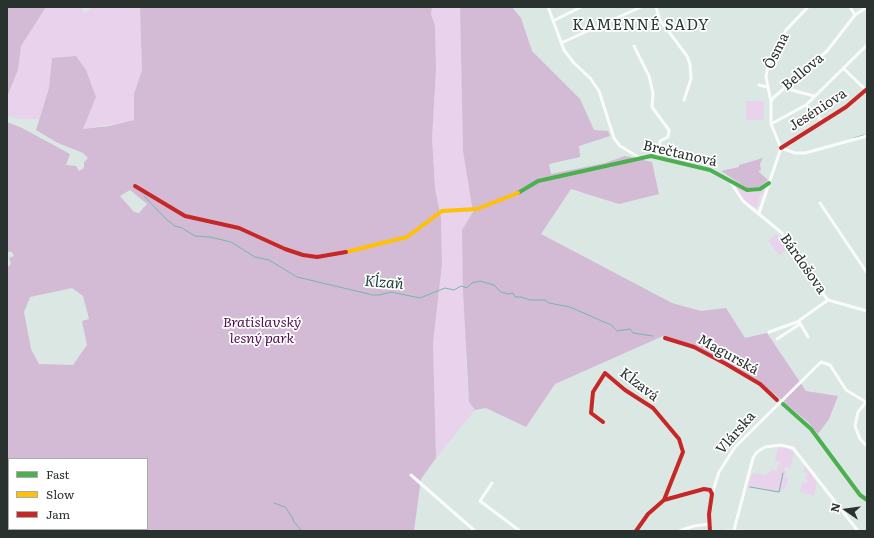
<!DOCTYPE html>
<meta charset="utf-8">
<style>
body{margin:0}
#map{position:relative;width:874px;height:538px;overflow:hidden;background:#dbe7e3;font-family:Literata,serif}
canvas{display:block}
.frame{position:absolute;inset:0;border:8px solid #2a322f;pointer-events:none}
.legend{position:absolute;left:8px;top:458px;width:140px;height:72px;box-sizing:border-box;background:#fff;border:1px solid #aaadac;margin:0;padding:5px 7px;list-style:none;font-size:12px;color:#2a322f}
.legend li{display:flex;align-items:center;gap:8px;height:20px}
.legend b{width:20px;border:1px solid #aaadac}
.north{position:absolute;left:826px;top:490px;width:40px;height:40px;-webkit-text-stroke:3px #fff;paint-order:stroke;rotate:283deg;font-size:11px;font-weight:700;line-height:16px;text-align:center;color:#2a322f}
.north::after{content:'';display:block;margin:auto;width:14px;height:18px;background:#2a322f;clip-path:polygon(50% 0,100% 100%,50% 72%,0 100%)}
</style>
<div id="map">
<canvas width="874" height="538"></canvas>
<div class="frame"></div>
<ul class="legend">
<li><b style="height:5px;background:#4caf50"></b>Fast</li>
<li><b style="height:5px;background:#ffc107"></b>Slow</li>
<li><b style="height:5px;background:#c62828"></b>Jam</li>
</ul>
<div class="north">N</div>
</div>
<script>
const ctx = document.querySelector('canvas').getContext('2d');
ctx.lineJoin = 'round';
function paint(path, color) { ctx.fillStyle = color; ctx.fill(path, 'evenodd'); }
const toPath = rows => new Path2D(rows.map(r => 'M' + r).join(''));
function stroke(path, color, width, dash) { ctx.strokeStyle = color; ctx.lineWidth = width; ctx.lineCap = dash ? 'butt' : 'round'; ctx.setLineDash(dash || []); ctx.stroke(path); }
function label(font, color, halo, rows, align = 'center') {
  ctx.font = font + ' Literata,serif'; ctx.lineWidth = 3.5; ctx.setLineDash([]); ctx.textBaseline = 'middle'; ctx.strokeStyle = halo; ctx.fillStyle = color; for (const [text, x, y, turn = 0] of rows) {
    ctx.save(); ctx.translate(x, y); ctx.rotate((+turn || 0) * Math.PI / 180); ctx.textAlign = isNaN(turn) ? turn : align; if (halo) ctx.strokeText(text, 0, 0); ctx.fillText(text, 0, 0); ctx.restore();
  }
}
paint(toPath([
 [46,7,82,7,84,14,92,7,140,7,142,70,134,94,134,120,83,129,96,97,86,70,52,58,49,88,39,119,19,119,7,116,7,97,18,70,20,46],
 [432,7,460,7,463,151,473,212,462,230,467,378,469,402,475,410,436,458,433,343,442,264,441,218,435,188,432,138,436,69,435,26,431,14],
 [746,101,764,101,763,120,746,120],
 [730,181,748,191,754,192,764,190,763,195,760,194,757,208,748,204,740,195],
 [776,234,786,250,779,255,768,240],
 [778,448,787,448,794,453,790,468,785,467,784,470,787,471,784,477,788,478,786,487,779,493,750,487,747,489,752,473,765,475,772,470,777,471,777,465,779,466,780,462,775,460],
 [805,466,817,483,814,496,800,492,802,482,807,483,808,480,805,479,808,473,803,472]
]), '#e9d2ec');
paint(toPath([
 [7,7,46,7,21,46,18,70,7,97],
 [140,7,432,7,431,14,435,26,436,69,432,138,435,188,441,218,442,264,433,343,436,458,421,479,414,531,7,531,7,268,11,264,9,258,14,256,12,252,7,252,7,122,22,128,70,154,66,165,76,166,79,171,84,168,84,162,88,158,83,153,58,143,36,130,49,88,52,58,76,56,86,70,96,97,83,129,109,126,134,120,134,94,142,70],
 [130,190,147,204,139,213,134,212,120,196],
 [72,288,83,296,89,319,82,321,87,345,73,365,39,364,31,349,24,312,30,297],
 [9,459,147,459,147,529,9,529],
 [460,7,512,7,521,18,532,51,580,99,594,130,608,131,610,136,579,146,580,157,549,164,551,174,605,163,625,156,652,162,659,194,619,204,571,189,541,234,672,303,701,311,726,308,745,338,767,333,806,391,838,396,829,419,818,434,808,422,760,382,693,347,663,336,555,384,526,427,486,408,475,410,469,402,463,290,462,230,473,212,463,151],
 [763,158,760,164,761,170,758,171,768,180,759,187,747,188,721,171,739,167,739,165]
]), '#d3bad5');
stroke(toPath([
 [854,138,864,135],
 [144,196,166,219,175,226,182,228,195,236,210,237,231,242,255,257,269,260,297,277,373,295,379,295,391,292,420,298,445,288,454,290,461,286,467,288,472,283,480,281,494,285,501,292,508,294,513,293,515,297,521,297,530,300,545,300,549,303,570,307,611,325,617,331,630,329,633,333,653,336],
 [750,487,779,492,783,473],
 [274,503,285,507,292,517,294,522,302,531]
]), '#76b8a5', 1);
stroke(toPath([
 [548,7,564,50,574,63,590,78,599,91,614,138,620,146,640,158],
 [656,7,660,20,687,56,690,64,691,79,684,100],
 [850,7,855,15],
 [553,21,581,7],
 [561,43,641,7],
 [634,46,649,76,653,93,652,107,669,130,668,137,660,141,658,158],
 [843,68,866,90],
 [759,85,767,87],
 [784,88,814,96],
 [771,102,766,77,768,65,786,30,808,7],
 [806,105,823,122],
 [771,124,806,105,867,45],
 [781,148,771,124,771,102,773,98,827,51,855,15,867,7],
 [781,148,795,153,805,153,867,136],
 [730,181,743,201,782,233,804,270,828,300,867,311],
 [820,203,867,273],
 [759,213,781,148],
 [800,323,808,337],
 [769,332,797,322,828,300],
 [777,339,800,324],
 [867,401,858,412,855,426,860,439,867,446],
 [411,475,475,531],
 [492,483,480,501,520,531],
 [712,494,719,472,735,447,821,362,830,365,846,390,866,402],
 [734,530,753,458,757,452,765,447,781,445,793,448,858,531],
 [679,531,694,526,709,524],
 [726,531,744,531]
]), '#fafbfb', 3);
stroke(toPath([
 [518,193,538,181,651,156,710,170,747,190,760,189,769,183],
 [783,404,811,429,860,495,867,500]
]), '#4caf50', 4);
stroke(toPath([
 [346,252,407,237,442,211,477,209,518,193]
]), '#ffc107', 4);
stroke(toPath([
 [781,148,846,107,867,89],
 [135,186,185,216,239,228,285,249,303,255,317,257,346,252],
 [665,338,694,347,726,364,760,384,777,400],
 [603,422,591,413,593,392,605,373,625,390,653,408,679,439,683,452,664,500],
 [636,531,648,514,664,500,704,489,710,490,712,494,709,514,710,531]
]), '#c62828', 4);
label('14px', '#2a322f', '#fff', [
 ["Ôsma",777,51,-64],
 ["Bellova",803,72,-40],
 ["Jeséniova",818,110,-33],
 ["Brečtanová",680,154,13],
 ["Bárdošova",803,264,55],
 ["Magurská",728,355,29],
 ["Kĺzavá",639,385,37],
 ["Vlárska",736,433,-49]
]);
label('italic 14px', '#511151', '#fff', [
 ["Bratislavský",262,323],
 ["lesný park",262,339]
]);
ctx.letterSpacing = '1px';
label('15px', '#273832', '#fff', [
 ["KAMENNÉ SADY",641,26]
]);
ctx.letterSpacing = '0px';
label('italic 15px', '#1c4438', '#fff', [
 ["Kĺzaň",384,283,5]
]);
</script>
